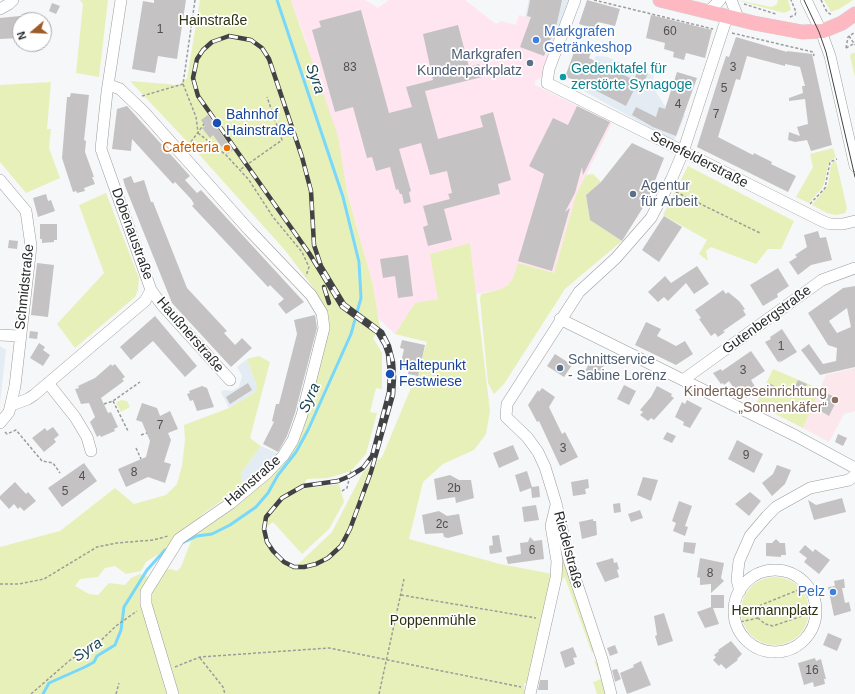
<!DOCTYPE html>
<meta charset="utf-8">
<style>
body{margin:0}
#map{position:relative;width:855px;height:694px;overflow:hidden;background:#f5f7f9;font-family:Helvetica,sans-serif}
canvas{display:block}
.north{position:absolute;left:12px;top:12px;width:40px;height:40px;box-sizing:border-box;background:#fff;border:1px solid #a9a9aa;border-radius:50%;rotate:251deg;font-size:11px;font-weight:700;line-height:16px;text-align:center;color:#28292a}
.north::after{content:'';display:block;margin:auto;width:14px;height:18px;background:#9c5b27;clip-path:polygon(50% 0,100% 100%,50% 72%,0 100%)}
</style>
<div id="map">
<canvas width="855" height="694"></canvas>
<div class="north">N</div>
</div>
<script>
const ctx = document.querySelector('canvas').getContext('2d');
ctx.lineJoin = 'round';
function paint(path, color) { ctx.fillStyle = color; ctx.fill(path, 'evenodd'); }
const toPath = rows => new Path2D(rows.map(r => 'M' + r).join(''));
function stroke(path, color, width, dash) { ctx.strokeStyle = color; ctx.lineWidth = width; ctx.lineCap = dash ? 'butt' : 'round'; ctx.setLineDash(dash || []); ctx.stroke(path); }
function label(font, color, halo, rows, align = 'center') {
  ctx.font = font + ' Helvetica,sans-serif'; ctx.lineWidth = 3.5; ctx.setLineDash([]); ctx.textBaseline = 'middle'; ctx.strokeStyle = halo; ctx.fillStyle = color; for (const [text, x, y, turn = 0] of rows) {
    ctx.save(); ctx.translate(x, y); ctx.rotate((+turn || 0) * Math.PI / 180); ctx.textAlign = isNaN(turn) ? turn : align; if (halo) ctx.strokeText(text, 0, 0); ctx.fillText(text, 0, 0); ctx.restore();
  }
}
paint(toPath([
 [291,0,365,0,378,8,389,0,465,0,496,24,501,21,516,25,519,15,559,26,542,77,535,81,535,85,612,123,576,195,554,273,518,263,513,278,508,285,501,289,476,294,470,244,438,299,415,304,395,334,378,318,373,285,305,38]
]), '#ffe5ef');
paint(toPath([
 [529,0,568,0,559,26,525,17],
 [596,56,607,57,654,76,651,84,666,108,685,115,675,139,672,140,582,90],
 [0,346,6,350,0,403],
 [247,359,257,387,255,392,229,408,221,392,224,390,232,391,239,387,242,376,237,367],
 [261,446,279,454,260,473,241,487,241,473]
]), '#e3ecf3');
paint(toPath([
 [855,368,855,411,844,414,829,442,803,428,826,375]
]), '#fce7ec');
paint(toPath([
 [80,0,108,0,99,77,76,73,83,4],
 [200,0,291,0,338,136,347,192,373,285,380,329,373,338,382,353,382,389,376,388,370,412,377,413,366,454,351,471,328,478,307,479,301,489,339,484,344,502,329,529,302,554,273,522,263,530,266,543,283,563,293,569,332,532,363,472,382,457,416,376,427,342,395,334,415,303,438,299,430,254,470,243,490,411,486,434,474,450,443,464,423,482,409,539,500,564,553,574,528,681,524,684,525,694,0,694,0,547,60,531,115,488,134,504,166,495,177,484,182,466,185,440,184,425,229,408,255,392,257,387,247,359,259,356,270,362,250,438,261,446,241,473,241,487,203,514,193,527,170,547,146,562,141,571,126,574,115,566,105,568,98,577,80,579,75,586,89,594,98,595,109,583,125,585,131,578,140,574,154,579,161,572,170,569,177,571,181,567,193,536,205,524,285,459,326,311,312,286,284,249,195,150,130,81,179,85,187,78],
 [736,0,772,7,777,4,778,0,788,0,791,10,784,13,780,12],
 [824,0,853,0,839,9,831,12],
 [852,53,855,53,855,77,850,56],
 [51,82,47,129,51,129,49,148,60,178,26,193,0,162,0,85],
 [833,148,836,157,830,161,828,165,825,181,822,188,809,203,796,197,813,167,810,154],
 [836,161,847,208,845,213,836,215,827,213,812,205,828,185,831,165,833,162],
 [688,166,794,221,781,249,768,249,756,264,711,247,706,251,708,261,699,254,707,240,663,215],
 [593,174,601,182,586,195,590,220,622,241,565,289,504,384,494,394,488,383,480,299,481,294,501,289,508,285,513,278,518,263,554,273,576,195,586,175],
 [106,193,139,278,138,290,135,297,75,348,57,324,104,273,79,205],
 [773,369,820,389,803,428,756,404],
 [121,400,127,401,130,407,121,412,116,403],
 [556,529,594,650,592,653,565,578,559,580,556,587],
 '741 611a34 34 0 1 1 68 0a34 34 0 1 1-68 0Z',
 [594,660,599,664,608,694,597,694,593,682,601,679]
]), '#e8f0b9');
stroke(toPath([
 [182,543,197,536,212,534,230,525,256,507,268,493,278,475,296,452,308,430,351,334,361,298,359,262,343,197,277,0],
 [43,694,49,683,85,667,94,662,97,656,115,645,121,630,124,607,147,570,165,550,169,549]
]), '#77d8fc', 3);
paint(toPath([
 [154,0,186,0,177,59,158,56,155,73,132,69,143,1,154,3],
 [530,0,562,0,557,23,544,56,520,47,531,17,527,16],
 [587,0,620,9,615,26,598,22,595,29,579,24],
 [52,3,60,6,56,14,49,11],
 [361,10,389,113,412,107,406,87,433,80,423,34,458,25,469,67,479,64,482,77,425,91,438,139,483,127,480,116,493,112,511,180,498,184,500,194,444,209,452,240,428,246,423,227,428,225,423,206,450,199,448,194,452,193,447,171,430,175,421,143,399,149,411,191,409,192,411,202,404,204,402,194,400,194,398,189,396,190,390,167,376,171,372,157,367,158,353,107,335,112,312,30,321,27,319,21],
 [651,15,712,30,705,58,686,53,684,60,673,57,674,52,664,49,665,43,646,38],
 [20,16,20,38,0,39,0,18],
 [736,37,787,52,787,51,812,54,832,145,811,151,807,140,795,142,788,140,789,132,800,136,797,127,808,124,805,99,789,101,789,98,803,93,802,86,805,86,800,67,785,64,785,66,747,56,740,80,736,79,718,137,753,155,754,153,772,162,771,164,796,176,788,192,697,147,720,74,726,56,729,57],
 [577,44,592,49,589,58,634,80,638,69,648,73,639,92,634,90,626,106,589,87,590,85,565,77],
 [677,72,697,78,676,136,653,127,632,115,636,107,656,117,659,107,665,109],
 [71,93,89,95,84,140,86,141,85,152,94,177,92,177,95,184,84,188,85,191,77,193,76,191,73,192,62,158,67,97,70,97],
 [127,106,190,176,185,180,197,193,201,190,304,302,286,314,278,304,284,299,270,285,268,287,192,206,194,204,191,199,175,182,173,184,132,139,131,151,112,149,117,109],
 [577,106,610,122,583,175,582,167,575,193,565,212,570,208,552,271,518,261,544,174,529,166,553,118,568,125],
 [208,115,233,150,227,154,213,135,210,138,202,128,205,126,201,120],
 [632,143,664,158,647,201,622,241,590,220,586,195,601,182],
 [131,176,134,183,144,180,151,202,153,202,187,288,227,331,224,333,235,345,242,338,252,348,231,367,172,303,125,186,123,179],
 [46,194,48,201,51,200,55,211,38,217,33,198],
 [664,216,682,227,659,262,642,250],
 [40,224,57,224,57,240,54,240,54,242,42,243,42,239,40,239],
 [818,231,820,238,826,237,832,260,811,265,798,275,789,262,797,257,795,255,807,247,804,235],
 [9,240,18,241,17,249,8,248],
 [408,255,413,296,398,298,395,276,383,278,380,259],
 [37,263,54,265,48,317,31,315],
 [697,266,709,284,694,294,686,283,668,301,664,297,658,302,648,292,665,276,671,283],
 [778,268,789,286,777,294,778,297,763,306,750,285],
 [855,286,855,367,820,375,801,350,809,344,823,364,836,361,837,348,828,345,808,313,843,288],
 [847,308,851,327,837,333,829,321],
 [723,290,726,294,728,292,739,301,745,309,743,310,746,315,723,331,725,332,718,337,715,333,711,336,699,319,701,318,695,310],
 [315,315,317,328,295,413,287,436,278,452,263,444,274,422,272,421,276,404,279,404,297,334,294,320],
 [155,316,197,366,185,377,153,341,131,360,120,347],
 [646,322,661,329,657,336,676,346,685,341,693,354,676,365,635,345],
 [782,329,797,352,779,363,781,360,778,362,765,342,771,339,770,337],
 [30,331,38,332,37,339,29,338],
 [402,340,425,345,418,376,408,374,409,369,400,367,404,349,400,348],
 [39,343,45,347,43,350,50,355,43,366,30,358],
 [751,351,765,371,751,380,757,390,746,398,740,387,735,390,729,381,724,385,723,383,721,384,713,373,721,369,722,371],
 [555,354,572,365,564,377,547,366],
 [592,358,604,365,598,380,584,373],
 [111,364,112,366,115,364,125,377,122,379,124,381,101,398,108,413,111,412,118,427,114,429,115,431,101,437,100,435,97,437,90,422,95,417,89,403,81,404,75,389,79,388,78,386,95,378],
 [798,380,807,384,803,392,794,389],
 [248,383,252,390,230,404,226,397],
 [769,383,775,386,771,394,765,390],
 [624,385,636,391,629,405,617,399],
 [202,386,207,388,214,407,197,411,193,400,190,401,187,394,190,393,189,391],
 [657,386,672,394,671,396,674,398,654,420,651,418,648,421,640,415,643,412,640,410,651,397],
 [542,388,555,397,549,407,562,434,565,432,578,457,560,466,539,421,537,422,528,405,538,390,539,392],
 [828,394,838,398,829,416,819,410],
 [687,400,702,408,690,428,683,425,684,422,675,417,682,402,685,404],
 [142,403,157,408,160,416,170,411,178,429,168,433,171,440,164,462,171,464,165,483,148,477,126,487,118,469,146,457,150,441,142,422,136,420],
 [53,427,59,435,54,439,56,442,44,452,32,438,45,428,47,431],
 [667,432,676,436,672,443,663,439],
 [838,434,847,438,843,446,835,442],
 [737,440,763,454,754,473,728,459],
 [513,445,519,459,499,468,493,453],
 [84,463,97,481,62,507,48,488],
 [777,465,791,470,785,484,772,496,762,483,773,474],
 [527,471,532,487,539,486,540,497,532,498,531,488,520,492,515,475],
 [450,475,459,480,471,480,474,498,456,503,455,497,437,500,434,479],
 [643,477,658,480,651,501,637,495],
 [588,479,589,488,585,489,586,494,573,496,571,482],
 [15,482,26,494,28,492,36,501,24,511,20,507,18,509,14,504,9,509,0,499,0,496],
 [750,492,761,501,749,516,735,504],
 [842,498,846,512,814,520,808,500,816,505],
 [679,501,692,506,685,526,688,527,685,536,673,531,676,523,672,521],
 [620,503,621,512,614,513,613,504],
 [536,505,539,520,524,522,522,507],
 [640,510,643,518,631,522,628,514],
 [439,511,447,516,459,514,463,534,448,538,444,537,443,533,425,534,422,515],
 [593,519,593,521,596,521,597,535,582,539,579,522],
 [499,535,502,552,490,554,489,546,493,545,492,536],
 [530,537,534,541,542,540,544,559,508,564,506,557,521,554,520,543,528,542],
 [776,539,780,543,785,543,786,555,781,555,781,557,766,556,766,543,772,543],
 [684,542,696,543,694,554,683,552],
 [805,545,813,552,815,549,830,560,819,574,804,562,807,558,799,552],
 [613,558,614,563,617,562,619,569,617,570,619,577,605,582,596,563],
 [700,558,724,563,721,578,724,581,711,593,711,584,700,585,700,578,697,577],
 [844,579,845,588,842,588,845,603,849,602,851,611,834,616,828,587,835,586,834,581],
 [711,595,724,595,724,608,713,608,719,624,705,628,697,612,711,607],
 [664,613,673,641,658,646,655,636,657,635,654,616],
 [828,633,842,639,837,651,823,645],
 [731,641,742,654,737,659,738,660,726,669,721,664,719,666,713,660,716,657,714,655,719,651,718,650],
 [615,645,618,653,610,656,607,648],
 [573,647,577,657,573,658,575,664,565,668,560,652],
 [815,658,816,661,821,659,826,679,824,679,825,684,814,687,813,682,804,685,798,663],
 [641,661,651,685,627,694,620,673,634,667,633,665],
 [617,669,621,679,615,682,612,670],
 [540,680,548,680,548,690,538,690]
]), '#c5c2c4');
const minor = toPath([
 [575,0,549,69,547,83,822,221,830,224,843,224,855,221],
 [731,0,739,20],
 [806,0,821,31,830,56,855,166],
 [0,9,9,4,13,0],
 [708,12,720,0],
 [109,85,120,89,144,112,249,230,311,295,322,313,324,328,302,415,293,440,283,456,267,473,231,503,179,539,146,592,146,604,173,694],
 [0,180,26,211,31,246,15,386,9,412,0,423],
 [151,290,162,305,230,380],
 [560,319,796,436,855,468],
 [0,335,19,336],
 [683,380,822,280,855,268],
 [48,383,75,417,87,437,91,451],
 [12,405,28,399,34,395,145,301,151,290,101,149,107,92,121,0],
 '734 611a41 41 0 1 1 82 0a41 41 0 1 1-82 0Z',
 [740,591,737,580,739,561,750,536,767,516,776,507,810,488,849,480,855,475],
 [530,694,556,578,557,561,551,526,556,505],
 [611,694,602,659,569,560,556,503,545,467,538,452,527,437,506,417,507,404,579,292,616,258,651,218,672,178,683,152,727,17]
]);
const major = toPath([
 [660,0,754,23,802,32,823,31,842,23,855,14]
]);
stroke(minor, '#9b9d9f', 12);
stroke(major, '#d4d4d4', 15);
stroke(toPath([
 [195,0,183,84,196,117,198,132],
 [594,0,713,29],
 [821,0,827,12,832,15],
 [744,4,776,14],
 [790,17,795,15,796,12,791,0],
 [732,33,813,52,814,56],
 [849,36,855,45],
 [846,48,848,37,855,32],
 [846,48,855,43],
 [142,96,183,84],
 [198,133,226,155,249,180,273,217,302,252,309,267,306,276],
 [188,146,204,124],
 [241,169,282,140,267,97],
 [676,192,760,233],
 [810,204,825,188,830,162,837,159],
 [113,401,128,431],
 [104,404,113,401,140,382],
 [5,432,7,434,16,430,42,461,53,463,60,473],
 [141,435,147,433],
 [136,448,141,459],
 [342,491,347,488,351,471],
 [0,584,19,584,44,579,97,547,117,543,153,540,168,536],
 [813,584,761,605,757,611,758,618,765,624,773,626,822,609],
 [401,595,536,618],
 [731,624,758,618],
 [200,658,223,687,225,694],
 [175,667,200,657,329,648,521,687],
 [31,694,69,661,86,649,94,647,116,626,137,611],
 [116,694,119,683],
 [379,694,404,579]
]), '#9a9c9d', 1.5, [3, 2]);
stroke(minor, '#fff', 11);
stroke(major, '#fdb8c1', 14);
stroke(toPath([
 [804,0,819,32,826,52,855,177]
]), '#414243', 1);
const rail = toPath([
 [229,36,251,40,262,48,269,59,302,157,311,191,314,245,321,266,344,304,382,332,389,346,393,362,394,377,393,395,371,472,350,529,341,546,328,558,316,564,304,567,294,567,284,562,273,551,267,542,264,529,266,517,282,498,303,486,338,481,350,476,363,468,372,456,389,392,390,374,388,354,385,345,378,333,342,307,309,253,198,96,193,78,197,59,203,50,212,42,229,36],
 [324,287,329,303]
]);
stroke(rail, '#414243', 4.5);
stroke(rail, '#fff', 3, [9]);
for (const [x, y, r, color] of [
 [536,40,4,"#3f7fe0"],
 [530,63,4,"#5c6f8a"],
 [563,77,4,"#0f9aa8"],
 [217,123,5,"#1a4fb4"],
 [227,148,4,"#e8710a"],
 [633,194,4,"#5c6f8a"],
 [560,368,4,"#5c6f8a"],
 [390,374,5,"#1a4fb4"],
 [835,400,4,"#8d6e63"],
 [833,592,4,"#3f7fe0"]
]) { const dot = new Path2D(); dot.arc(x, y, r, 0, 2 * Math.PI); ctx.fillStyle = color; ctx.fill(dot); stroke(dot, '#fff', 1.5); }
label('12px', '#4f4f50', null, [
 ["1",160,30],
 ["60",670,32],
 ["83",350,68],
 ["3",733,68],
 ["5",724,89],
 ["4",678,105],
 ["7",716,115],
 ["1",781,347],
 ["3",743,371],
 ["7",160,426],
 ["3",563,449],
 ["9",746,456],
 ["8",134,473],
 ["4",82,477],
 ["2b",454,489],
 ["5",65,492],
 ["2c",442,525],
 ["6",532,551],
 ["8",710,574],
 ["16",812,671]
]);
label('14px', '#2d310e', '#fff', [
 ["Hainstraße",213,21],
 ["Hermannplatz",775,611],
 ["Poppenmühle",433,621]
]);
label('14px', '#366cbe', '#fff', [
 ["Markgrafen",544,32],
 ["Getränkeshop",544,48],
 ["Pelz",825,592,"right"]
], 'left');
label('14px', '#4e5e75', '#fff', [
 ["Markgrafen",522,55,"right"],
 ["Kundenparkplatz",522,71,"right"],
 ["Agentur",641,186],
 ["für Arbeit",641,202],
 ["Schnittservice",568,360],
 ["- Sabine Lorenz",568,376]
], 'left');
label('14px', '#0d838f', '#fff', [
 ["Gedenktafel für",571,69],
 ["zerstörte Synagoge",571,85]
], 'left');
label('14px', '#164399', '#fff', [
 ["Bahnhof",226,115],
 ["Hainstraße",226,131],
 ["Haltepunkt",399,366],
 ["Festwiese",399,382]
], 'left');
label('14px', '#c56008', '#fff', [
 ["Cafeteria",219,148]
], 'right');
label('14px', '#28292a', '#fff', [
 ["Senefelderstraße",699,160,27],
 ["Dobenaustraße",132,234,70],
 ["Schmidstraße",25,287,-84],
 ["Gutenbergstraße",767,320,-36],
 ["Haußnerstraße",190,335,49],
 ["Hainstraße",253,481,-41],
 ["Riedelstraße",568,550,75]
]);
label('14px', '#785e54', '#fff', [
 ["Kindertageseinrichtung",827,392],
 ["„Sonnenkäfer“",827,408]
], 'right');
label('italic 15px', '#174251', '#fff', [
 ["Syra",315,79,71],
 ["Syra",310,398,-66],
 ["Syra",88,650,-33]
]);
</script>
